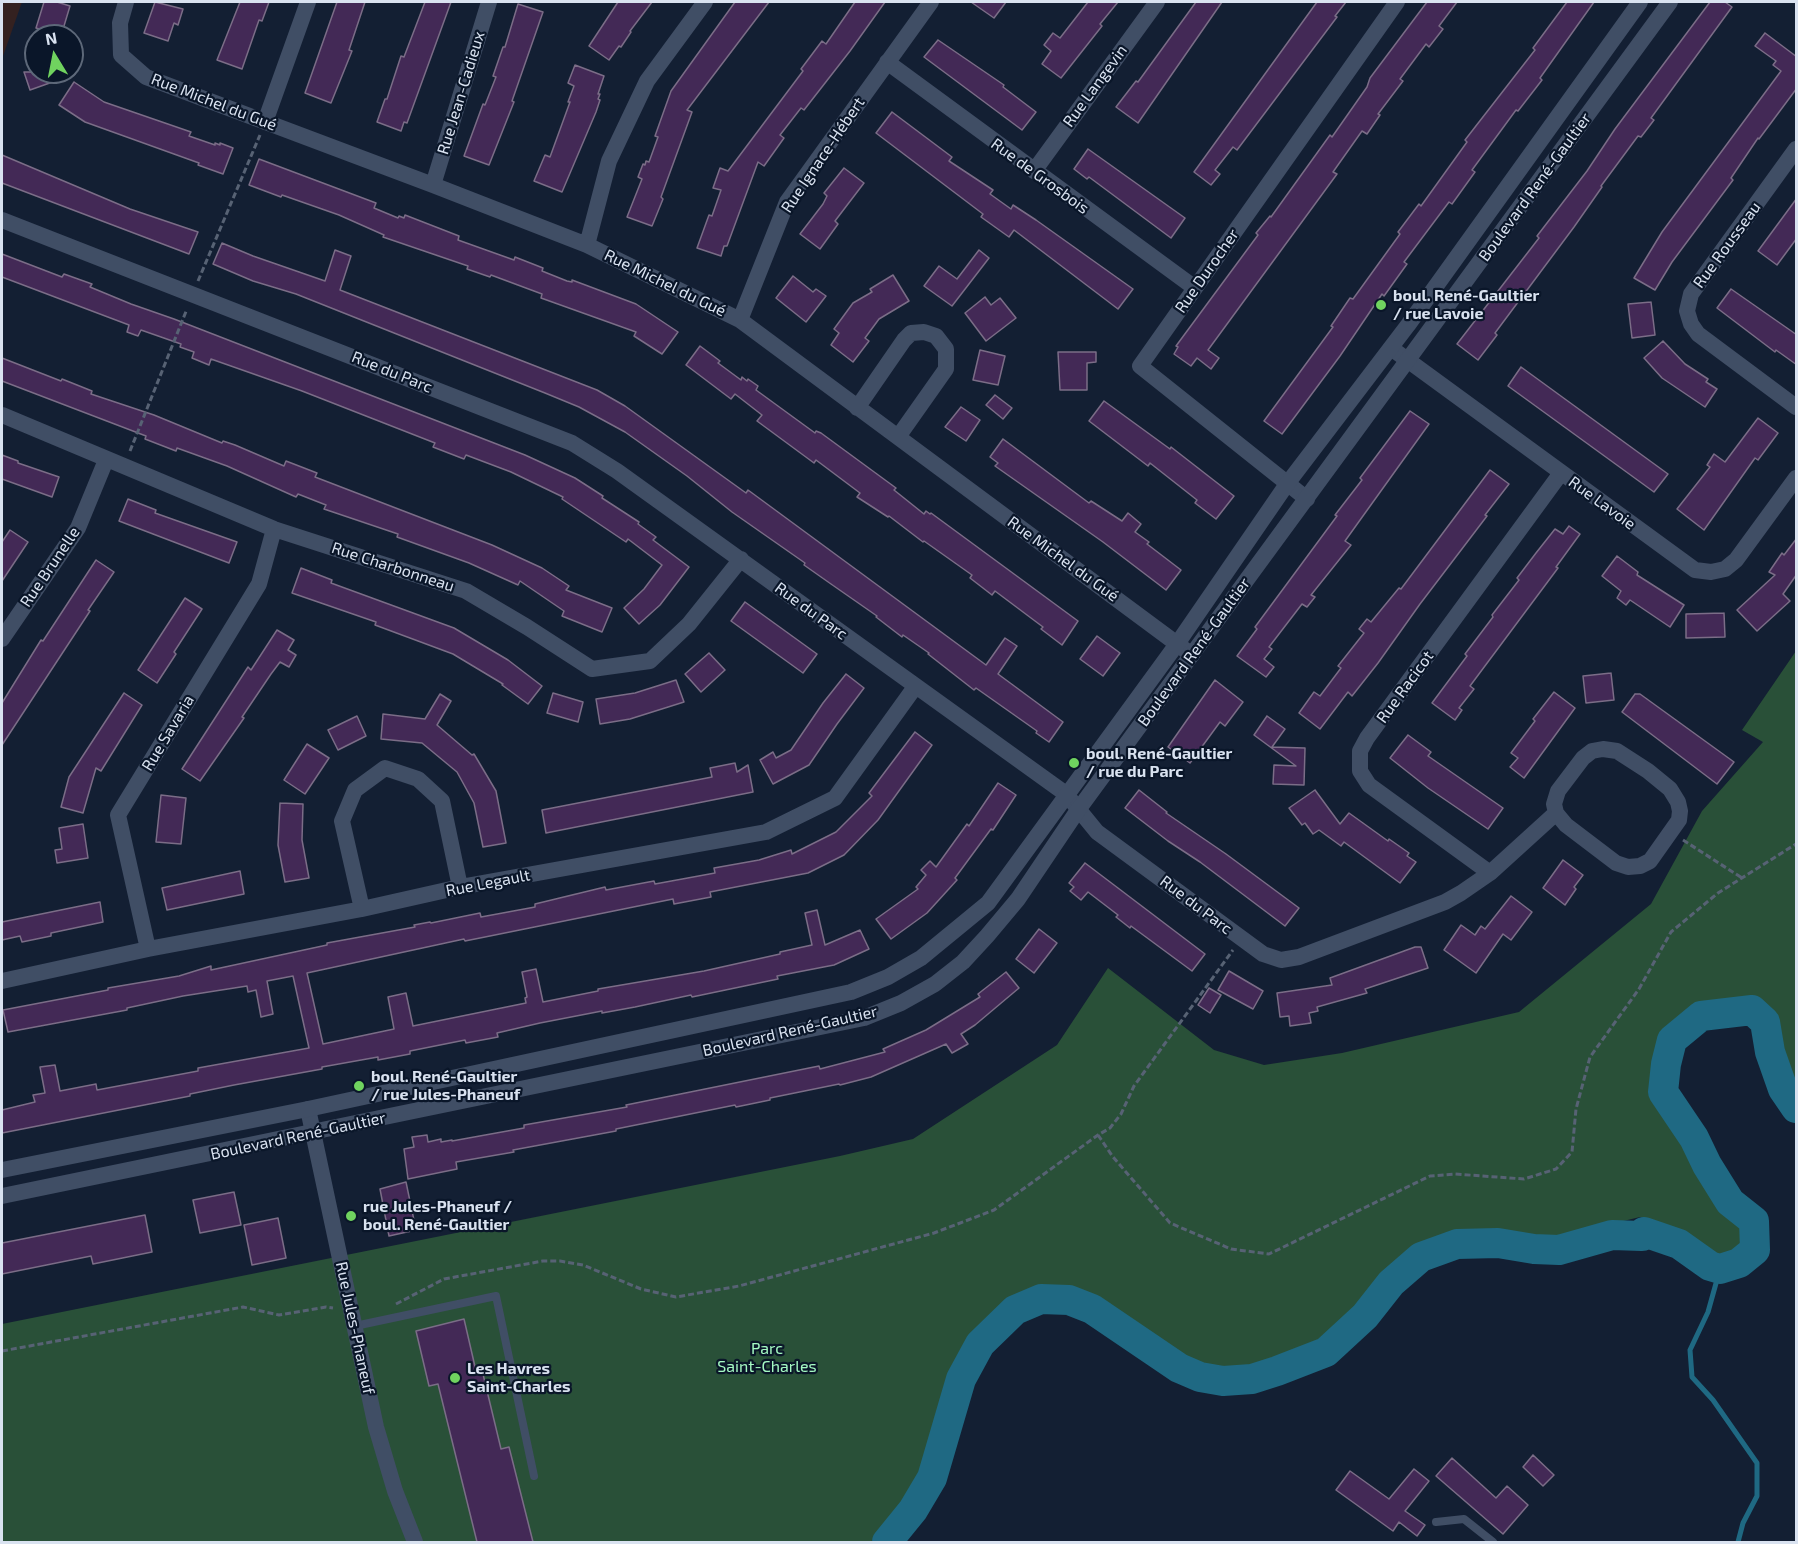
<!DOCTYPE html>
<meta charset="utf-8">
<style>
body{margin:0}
#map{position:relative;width:1798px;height:1544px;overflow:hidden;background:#131f33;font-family:"Exo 2",sans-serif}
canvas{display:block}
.frame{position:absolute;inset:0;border:3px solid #d9e2f0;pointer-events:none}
.north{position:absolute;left:24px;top:24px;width:60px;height:60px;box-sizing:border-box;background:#0a1629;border:2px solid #5d6879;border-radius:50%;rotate:350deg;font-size:16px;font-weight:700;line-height:24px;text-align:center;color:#d9e2f0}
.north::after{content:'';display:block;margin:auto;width:21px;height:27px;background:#70d35f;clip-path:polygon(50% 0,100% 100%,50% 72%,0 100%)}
</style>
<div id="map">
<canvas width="1798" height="1544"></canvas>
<div class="frame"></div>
<div class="north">N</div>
</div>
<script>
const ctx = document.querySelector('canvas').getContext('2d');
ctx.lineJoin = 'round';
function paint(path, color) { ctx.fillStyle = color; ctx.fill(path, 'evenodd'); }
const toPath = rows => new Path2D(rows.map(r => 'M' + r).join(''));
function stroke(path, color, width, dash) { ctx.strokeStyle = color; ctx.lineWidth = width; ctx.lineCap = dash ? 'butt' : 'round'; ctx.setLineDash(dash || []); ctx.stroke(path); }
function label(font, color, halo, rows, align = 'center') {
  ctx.font = font + ' "Exo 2",sans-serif'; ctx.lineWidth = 4.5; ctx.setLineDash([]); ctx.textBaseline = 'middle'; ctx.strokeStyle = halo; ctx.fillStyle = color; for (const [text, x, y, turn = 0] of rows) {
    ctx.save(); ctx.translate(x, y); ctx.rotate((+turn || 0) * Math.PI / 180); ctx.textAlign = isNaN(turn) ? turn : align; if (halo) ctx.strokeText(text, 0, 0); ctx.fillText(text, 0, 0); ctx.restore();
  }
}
paint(toPath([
 [2,2,22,2,2,59]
]), '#342120');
paint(toPath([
 [1796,651,1796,1108,1783,1089,1770,1052,1765,1022,1752,1010,1701,1016,1672,1040,1666,1064,1663,1092,1694,1138,1707,1165,1730,1202,1754,1221,1748,1247,1736,1256,1724,1260,1715,1258,1696,1242,1671,1227,1640,1217,1561,1236,1464,1234,1435,1241,1406,1255,1385,1271,1337,1332,1313,1347,1251,1369,1229,1369,1201,1364,1168,1350,1105,1304,1075,1289,1051,1286,1030,1290,1005,1303,985,1322,964,1355,928,1461,908,1494,871,1542,2,1542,2,1324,840,1156,913,1139,1057,1045,1108,968,1214,1050,1264,1065,1342,1053,1519,1012,1651,904,1702,811,1763,742,1742,730]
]), '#295038');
stroke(toPath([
 [1720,1269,1708,1312,1690,1350,1692,1377,1713,1400,1757,1463,1757,1496,1743,1523,1738,1542]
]), '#1f6983', 5);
stroke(toPath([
 [887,1542,913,1510,932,1478,961,1379,980,1344,1015,1310,1041,1299,1069,1300,1092,1309,1179,1368,1200,1377,1223,1381,1252,1379,1277,1371,1326,1352,1365,1316,1391,1283,1421,1257,1457,1244,1498,1243,1534,1249,1559,1250,1612,1235,1642,1236,1644,1232,1679,1244,1710,1266,1720,1269,1739,1263,1755,1250,1754,1221,1730,1202,1707,1165,1694,1138,1663,1092,1666,1064,1672,1040,1701,1016,1752,1010,1765,1022,1770,1052,1783,1089,1796,1108]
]), '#1f6983', 30);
const building = toPath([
 [44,2,57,2,70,6,61,36,36,28,44,2],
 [155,2,183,9,178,25,174,23,168,41,144,33,155,2],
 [240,2,269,2,262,21,259,20,242,69,217,60,240,2],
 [337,2,365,2,349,50,352,51,331,103,305,93,337,2],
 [425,2,451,2,407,123,404,122,401,131,377,122,385,99,387,99,401,56,404,57,425,2],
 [618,2,652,2,630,31,631,32,621,47,619,46,609,60,589,46,618,2],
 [735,2,769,2,687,110,692,112,661,197,663,199,652,226,627,217,642,179,638,177,643,164,645,165,646,161,649,162,658,137,655,136,671,91,735,2],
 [855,2,885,2,850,51,804,110,801,108,780,135,784,138,764,166,758,162,727,246,724,246,721,256,697,248,709,215,712,216,721,190,713,188,720,168,728,171,803,71,801,69,822,41,826,44,855,2],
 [971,2,1006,2,994,18,971,2],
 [1088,2,1118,2,1100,24,1102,26,1061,78,1042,64,1051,51,1044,45,1053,33,1060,38,1088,2],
 [1196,2,1222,2,1138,123,1116,107,1136,81,1138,82,1196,2],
 [1317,2,1346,2,1335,16,1337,17,1237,150,1233,147,1215,170,1220,174,1211,185,1194,172,1317,2],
 [1427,2,1457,2,1439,26,1443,29,1429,47,1426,44,1400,79,1403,81,1378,114,1380,115,1367,134,1362,131,1333,172,1337,174,1208,350,1219,358,1211,369,1197,358,1191,366,1174,354,1178,347,1176,346,1258,235,1256,233,1270,216,1271,217,1330,135,1332,137,1367,87,1370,78,1427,2],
 [1567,2,1594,2,1540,78,1542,80,1518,111,1516,110,1472,170,1475,172,1452,204,1449,202,1404,262,1407,264,1384,296,1382,294,1340,356,1282,434,1264,421,1333,327,1331,326,1350,298,1353,299,1400,234,1398,232,1419,204,1421,206,1467,142,1465,140,1535,50,1533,48,1567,2],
 [1710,2,1725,2,1732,7,1651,118,1654,120,1641,137,1638,136,1601,186,1602,187,1574,227,1495,333,1497,335,1478,360,1457,344,1539,238,1537,236,1587,171,1615,129,1710,2],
 [518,4,543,12,512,101,514,102,489,165,464,156,483,104,485,105,496,77,493,76,503,47,505,47,518,4],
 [1765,33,1797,57,1797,88,1759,139,1758,138,1731,178,1733,180,1672,262,1655,290,1634,278,1662,232,1781,71,1773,65,1776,61,1755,46,1765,33],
 [938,40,1004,85,1003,87,1036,112,1022,130,924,57,938,40],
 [575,65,604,76,598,94,600,94,598,99,600,100,596,112,562,192,534,181,545,155,550,157,570,102,568,102,574,86,568,83,575,65],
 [24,72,75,72,75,74,30,90,24,72],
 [74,82,104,102,191,132,189,136,215,145,215,143,220,145,220,143,233,148,223,174,198,165,199,163,85,122,59,105,74,82],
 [892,112,952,157,949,161,993,190,990,194,1011,209,1013,205,1036,220,1133,289,1118,309,1014,230,1009,237,981,217,983,214,876,133,892,112],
 [1088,149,1185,218,1171,238,1089,177,1087,179,1074,169,1088,149],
 [2,155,130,209,198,232,189,254,2,183,2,155],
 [259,159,376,203,374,208,398,218,399,216,404,218,405,215,459,236,458,240,514,260,515,257,543,268,542,271,567,281,572,282,572,280,636,304,678,332,662,354,634,336,636,332,541,298,542,294,491,275,490,277,467,269,468,266,383,237,384,235,339,215,282,195,281,197,249,185,259,159],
 [844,168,864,183,835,221,838,224,820,249,800,234,823,204,827,196,824,193,844,168],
 [1797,198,1797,238,1777,265,1758,251,1797,198],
 [222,243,253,256,325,281,335,250,351,256,340,290,597,390,625,406,746,493,748,490,986,665,1005,638,1017,646,998,674,1063,722,1049,742,1036,733,1037,731,976,688,974,690,928,654,929,653,903,635,902,637,876,617,877,616,831,584,804,565,805,563,732,512,687,476,625,432,579,407,545,393,296,294,253,281,213,264,222,243],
 [979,250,989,258,952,306,924,286,939,266,957,279,979,250],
 [2,254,62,277,64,274,92,284,90,287,131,304,174,319,525,455,575,478,603,496,602,498,639,522,638,524,656,537,653,540,689,567,660,605,639,624,624,608,644,589,662,565,628,539,626,542,562,499,563,497,511,472,466,455,464,459,433,447,435,443,302,391,211,359,209,365,192,358,194,352,180,347,181,344,141,330,138,336,127,332,129,325,2,277,2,254],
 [893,275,909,301,879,319,865,338,869,341,853,362,831,345,839,333,834,329,853,303,872,292,870,289,893,275],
 [793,276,813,292,816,289,826,296,806,322,776,298,793,276],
 [1731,289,1797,335,1797,365,1776,350,1775,352,1717,308,1731,289],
 [985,297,991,305,1000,298,1016,318,986,341,965,313,985,297],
 [1651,302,1655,335,1632,338,1628,304,1651,302],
 [1663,341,1685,364,1708,379,1706,382,1717,389,1705,407,1662,378,1644,358,1663,341],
 [700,346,720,361,718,363,741,380,742,377,747,381,748,379,758,386,756,390,815,433,816,431,821,433,896,488,894,490,924,514,926,511,930,514,931,513,1078,621,1062,645,1041,629,1043,627,995,591,992,595,970,578,972,575,924,541,923,542,889,516,888,517,857,497,860,493,816,460,814,463,757,421,762,415,735,394,731,399,686,365,700,346],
 [980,350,1005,356,998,385,973,380,980,350],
 [1058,352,1096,352,1096,362,1087,363,1087,390,1060,390,1058,352],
 [2,358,61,381,62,379,92,391,91,394,154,415,222,443,223,441,235,445,284,466,286,461,317,473,315,477,492,545,542,568,569,586,566,590,612,608,602,632,562,616,564,611,520,581,518,585,469,563,397,537,398,534,324,509,326,505,298,494,296,497,227,466,177,448,176,451,145,439,146,436,2,381,2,358],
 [1521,367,1668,474,1654,492,1508,386,1521,367],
 [995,395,1012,408,1003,419,986,405,995,395],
 [1104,401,1170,449,1171,447,1234,496,1216,519,1195,503,1197,500,1150,463,1148,466,1089,421,1104,401],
 [961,407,980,420,966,441,945,427,961,407],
 [1410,411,1429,424,1345,541,1351,545,1311,595,1315,597,1307,607,1302,604,1269,647,1272,649,1264,659,1274,667,1266,677,1237,656,1257,629,1255,627,1337,516,1335,515,1362,480,1360,478,1410,411],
 [1758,418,1778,433,1758,460,1755,458,1704,530,1677,509,1710,467,1707,465,1714,454,1725,462,1758,418],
 [1003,439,1089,503,1091,501,1122,521,1128,513,1141,524,1135,532,1149,542,1147,544,1181,570,1166,590,1103,542,995,466,998,463,990,457,1003,439],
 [2,455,18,461,18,463,59,477,52,497,2,479,2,455],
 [1490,470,1509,484,1485,515,1487,516,1420,604,1378,663,1352,696,1348,692,1320,729,1299,713,1314,692,1320,696,1341,668,1338,666,1364,633,1359,629,1367,619,1371,622,1399,588,1401,589,1490,470],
 [128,499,156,510,155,513,237,542,229,563,119,521,128,499],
 [1569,526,1580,534,1556,567,1558,568,1470,686,1474,689,1459,708,1462,710,1455,720,1432,703,1467,656,1465,654,1493,617,1492,615,1519,580,1517,578,1536,553,1555,529,1563,534,1569,526],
 [10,530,28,542,2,581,2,542,10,530],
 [1797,538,1797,574,1783,594,1790,601,1757,631,1737,610,1775,575,1769,572,1782,553,1784,555,1797,538],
 [1617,556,1638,572,1637,575,1684,605,1670,627,1630,600,1626,605,1617,598,1621,591,1602,576,1617,556],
 [96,560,114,572,88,610,90,611,2,745,2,703,41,640,43,641,96,560],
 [301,568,332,580,331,583,454,628,508,660,542,686,528,704,502,685,503,684,453,654,375,625,376,622,292,593,301,568],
 [185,598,202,609,174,652,176,654,157,683,138,670,185,598],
 [745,602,817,654,803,673,731,621,745,602],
 [1724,613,1725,637,1686,638,1686,614,1724,613],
 [277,630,294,640,288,650,296,655,289,667,280,662,271,674,242,717,244,718,200,781,182,769,248,667,251,670,277,630],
 [1097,636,1120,653,1103,676,1080,659,1097,636],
 [709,653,725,670,701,692,685,674,709,653],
 [1611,673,1614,700,1586,703,1583,676,1611,673],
 [846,674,864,688,837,724,809,765,773,784,760,760,773,752,776,758,791,750,823,703,846,674],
 [676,680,684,702,630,719,600,724,596,699,635,693,676,680],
 [1215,680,1243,702,1225,726,1220,722,1190,763,1168,747,1215,680],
 [1554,692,1575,708,1524,778,1510,767,1518,758,1511,753,1535,721,1533,719,1554,692],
 [124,693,142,705,101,771,96,768,83,813,61,807,69,777,124,693],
 [553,693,583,702,578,722,547,713,553,693],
 [440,694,451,701,437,725,472,755,474,754,496,791,506,843,483,847,474,803,457,772,422,743,381,739,383,714,425,719,440,694],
 [1635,694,1640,694,1734,762,1717,784,1622,712,1635,694],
 [357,716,366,736,338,750,328,730,357,716],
 [1267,716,1285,729,1272,747,1305,748,1304,785,1273,784,1274,765,1296,766,1254,735,1267,716],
 [915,732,932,745,878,820,844,855,808,873,710,892,711,897,674,904,673,899,485,937,465,941,464,939,307,973,323,1044,394,1029,388,997,406,993,413,1026,526,1003,525,998,527,997,522,972,536,969,543,1002,598,991,598,989,704,971,780,954,780,952,812,945,805,913,817,910,825,945,860,930,869,949,834,965,777,976,778,979,692,997,691,995,635,1007,602,1013,602,1011,540,1023,497,1033,498,1037,466,1043,465,1040,410,1051,410,1054,378,1060,378,1057,322,1067,322,1069,234,1085,190,1094,190,1096,2,1133,2,1110,35,1102,33,1095,45,1093,40,1067,55,1065,60,1091,96,1084,97,1090,198,1071,198,1068,309,1048,293,976,267,981,273,1014,261,1017,256,990,248,992,247,986,183,996,127,1008,127,1010,8,1032,3,1010,108,990,108,988,179,976,211,966,211,970,327,945,327,943,415,927,414,925,430,922,431,923,480,913,481,917,535,907,535,904,605,887,606,890,654,881,655,884,715,873,714,868,759,860,791,850,792,854,836,832,872,796,869,793,915,732],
 [1408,735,1431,752,1428,756,1503,808,1488,829,1428,788,1390,758,1408,735],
 [307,744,329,758,305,794,284,780,307,744],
 [735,763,737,772,748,765,753,792,546,833,542,810,712,777,710,768,735,763],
 [998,783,1016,795,993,830,991,829,955,878,957,880,927,913,891,939,876,919,918,889,916,887,926,875,921,870,930,861,936,867,967,824,969,826,998,783],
 [1139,790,1167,812,1166,813,1226,854,1299,908,1285,926,1200,862,1168,841,1125,808,1139,790],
 [1315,790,1340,824,1349,813,1388,841,1389,839,1409,853,1407,856,1416,862,1400,883,1344,842,1341,846,1319,830,1313,834,1305,823,1302,825,1289,808,1315,790],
 [161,795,186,798,181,844,156,842,161,795],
 [280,803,303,804,302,840,309,878,285,882,278,845,280,803],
 [83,824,88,858,57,863,55,850,62,849,59,828,83,824],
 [1563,860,1583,875,1574,887,1576,889,1565,905,1543,888,1563,860],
 [1085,863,1205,954,1192,971,1131,926,1130,928,1116,917,1118,915,1088,892,1081,900,1070,891,1074,887,1069,883,1085,863],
 [240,871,244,894,167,910,162,888,240,871],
 [1511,896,1532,912,1511,940,1503,934,1476,973,1444,950,1461,925,1475,935,1481,926,1485,929,1511,896],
 [100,902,103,922,51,933,51,936,22,942,20,936,2,940,2,922,100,902],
 [1039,929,1057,943,1034,973,1016,959,1039,929],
 [1415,947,1421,947,1428,968,1365,989,1367,993,1317,1007,1318,1011,1309,1013,1311,1023,1290,1026,1289,1016,1280,1017,1277,993,1332,985,1330,978,1415,947],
 [1229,971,1263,991,1253,1009,1218,990,1229,971],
 [1006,972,1019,988,975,1025,961,1034,968,1044,952,1053,946,1044,871,1077,840,1085,839,1084,770,1098,770,1100,736,1107,735,1105,616,1129,616,1131,513,1150,514,1152,456,1162,457,1169,408,1179,404,1149,414,1147,412,1137,427,1135,428,1142,441,1139,441,1142,452,1140,452,1141,524,1128,524,1125,627,1107,626,1105,819,1066,820,1069,885,1052,883,1049,926,1030,980,997,978,994,1006,972],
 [1209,988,1221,995,1210,1013,1198,1005,1209,988],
 [406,1182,416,1230,389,1236,380,1189,406,1182],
 [234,1192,241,1225,200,1233,193,1200,234,1192],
 [145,1215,152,1252,93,1264,91,1256,2,1274,2,1243,145,1215],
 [278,1218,286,1258,252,1265,244,1225,278,1218],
 [464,1319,476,1371,482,1370,501,1449,509,1447,533,1542,477,1542,438,1384,429,1386,416,1331,464,1319],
 [1533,1455,1554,1475,1543,1486,1523,1467,1533,1455],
 [1452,1458,1496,1498,1507,1486,1528,1505,1503,1534,1436,1476,1452,1458],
 [1414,1469,1429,1481,1405,1511,1425,1525,1417,1536,1399,1522,1393,1531,1336,1490,1350,1471,1389,1499,1414,1469]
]);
paint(building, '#432956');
stroke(building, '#7b6d87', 1.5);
stroke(toPath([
 [198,281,260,135],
 [130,451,187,309],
 [1683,840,1742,878],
 [1098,1135,1113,1157,1170,1223,1231,1249,1269,1254,1430,1176,1455,1174,1524,1179,1556,1169,1572,1152,1576,1109,1590,1057,1639,989,1671,932,1718,893,1796,844],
 [396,1304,444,1279,543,1261,560,1261,583,1265,641,1289,676,1297,739,1286,934,1233,994,1210,1098,1135,1110,1128,1121,1114,1134,1086,1233,950],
 [2,1351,243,1307,279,1315,326,1307,333,1308]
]), '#576274', 3, [6, 3]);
stroke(toPath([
 [355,1326,496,1296,534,1476],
 [1436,1522,1464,1519,1493,1542]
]), '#404e65', 8);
stroke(toPath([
 [126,2,120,23,121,55,146,77,433,185,587,245,740,320,1192,655],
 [887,62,1195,288],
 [265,122,308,2],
 [1796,149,1691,294,1687,311,1691,324,1698,334,1796,407],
 [1034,171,1157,2],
 [433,185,489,2],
 [2,220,572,443,617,471,1066,794,1097,832,1263,954,1281,960,1299,957,1445,902,1461,893,1490,873,1556,813],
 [587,245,609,161,647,81,705,2],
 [740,320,787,202,931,2],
 [1391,348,1695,570,1711,572,1725,569,1736,560,1796,478],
 [857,408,904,340,911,333,924,332,936,336,946,349,946,369,898,437],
 [2,415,274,529,466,591,527,627,592,669,650,661,689,624,741,559],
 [1307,499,1140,366,1397,2],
 [2,639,78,528,106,460],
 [1603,749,1617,751,1648,771,1670,789,1678,802,1680,811,1679,820,1650,861,1640,866,1628,867,1616,863,1566,825,1556,813,1554,804,1558,791,1583,758,1592,751,1603,749],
 [1490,873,1369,785,1360,771,1360,751,1367,738,1561,473],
 [362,909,342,821,355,790,385,768,418,779,442,801,460,887],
 [148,949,118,815,259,584,274,529],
 [2,981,148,949,362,909,460,887,766,832,835,798,915,687],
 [308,1109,376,1427,395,1491,415,1542]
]), '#404e65', 16);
stroke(toPath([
 [2,1170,308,1109,851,992,888,977,921,958,988,903,1177,644,1287,484,1408,325,1640,2],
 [2,1196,864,1018,901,1003,935,984,963,962,987,936,1018,899,1078,810,1670,2]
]), '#404e65', 16);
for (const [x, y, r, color] of [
 [1381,305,6,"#70d35f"],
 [1074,763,6,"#70d35f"],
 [359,1086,6,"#70d35f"],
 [351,1216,6,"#70d35f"],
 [455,1378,6,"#70d35f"]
]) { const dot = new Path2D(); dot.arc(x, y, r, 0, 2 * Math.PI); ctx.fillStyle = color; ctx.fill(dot); stroke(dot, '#0a1629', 2); }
label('16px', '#d9e2f0', '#0a1629', [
 ["Rue Langevin",1095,86,-54],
 ["Rue Jean-Cadieux",461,93,-73],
 ["Rue Michel du Gué",214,102,21],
 ["Rue Ignace-Hébert",823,155,-56],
 ["Rue de Grosbois",1040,176,36],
 ["Boulevard René-Gaultier",1535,187,-54],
 ["Rue Rousseau",1727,245,-54],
 ["Rue Durocher",1207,271,-55],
 ["Rue Michel du Gué",665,283,26],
 ["Rue du Parc",392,372,22],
 ["Rue Lavoie",1602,503,36],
 ["Rue Michel du Gué",1063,559,36],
 ["Rue Brunelle",50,567,-56],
 ["Rue Charbonneau",393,567,18],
 ["Rue du Parc",811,611,36],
 ["Boulevard René-Gaultier",1194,652,-54],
 ["Rue Racicot",1405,687,-54],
 ["Rue Savaria",168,733,-59],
 ["Rue Legault",488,883,-11],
 ["Rue du Parc",1196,905,37],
 ["Boulevard René-Gaultier",790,1031,-13],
 ["Boulevard René-Gaultier",298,1136,-12],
 ["Rue Jules-Phaneuf",355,1328,78]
]);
label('bold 16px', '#d9e2f0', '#0a1629', [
 ["boul. René-Gaultier",1393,296],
 ["/ rue Lavoie",1393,314],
 ["boul. René-Gaultier",1086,754],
 ["/ rue du Parc",1086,772],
 ["boul. René-Gaultier",371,1077],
 ["/ rue Jules-Phaneuf",371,1095],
 ["rue Jules-Phaneuf /",363,1207],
 ["boul. René-Gaultier",363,1225],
 ["Les Havres",467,1369],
 ["Saint-Charles",467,1387]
], 'left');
label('16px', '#a5fac3', '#0a1629', [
 ["Parc",767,1349],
 ["Saint-Charles",767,1367]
]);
</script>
